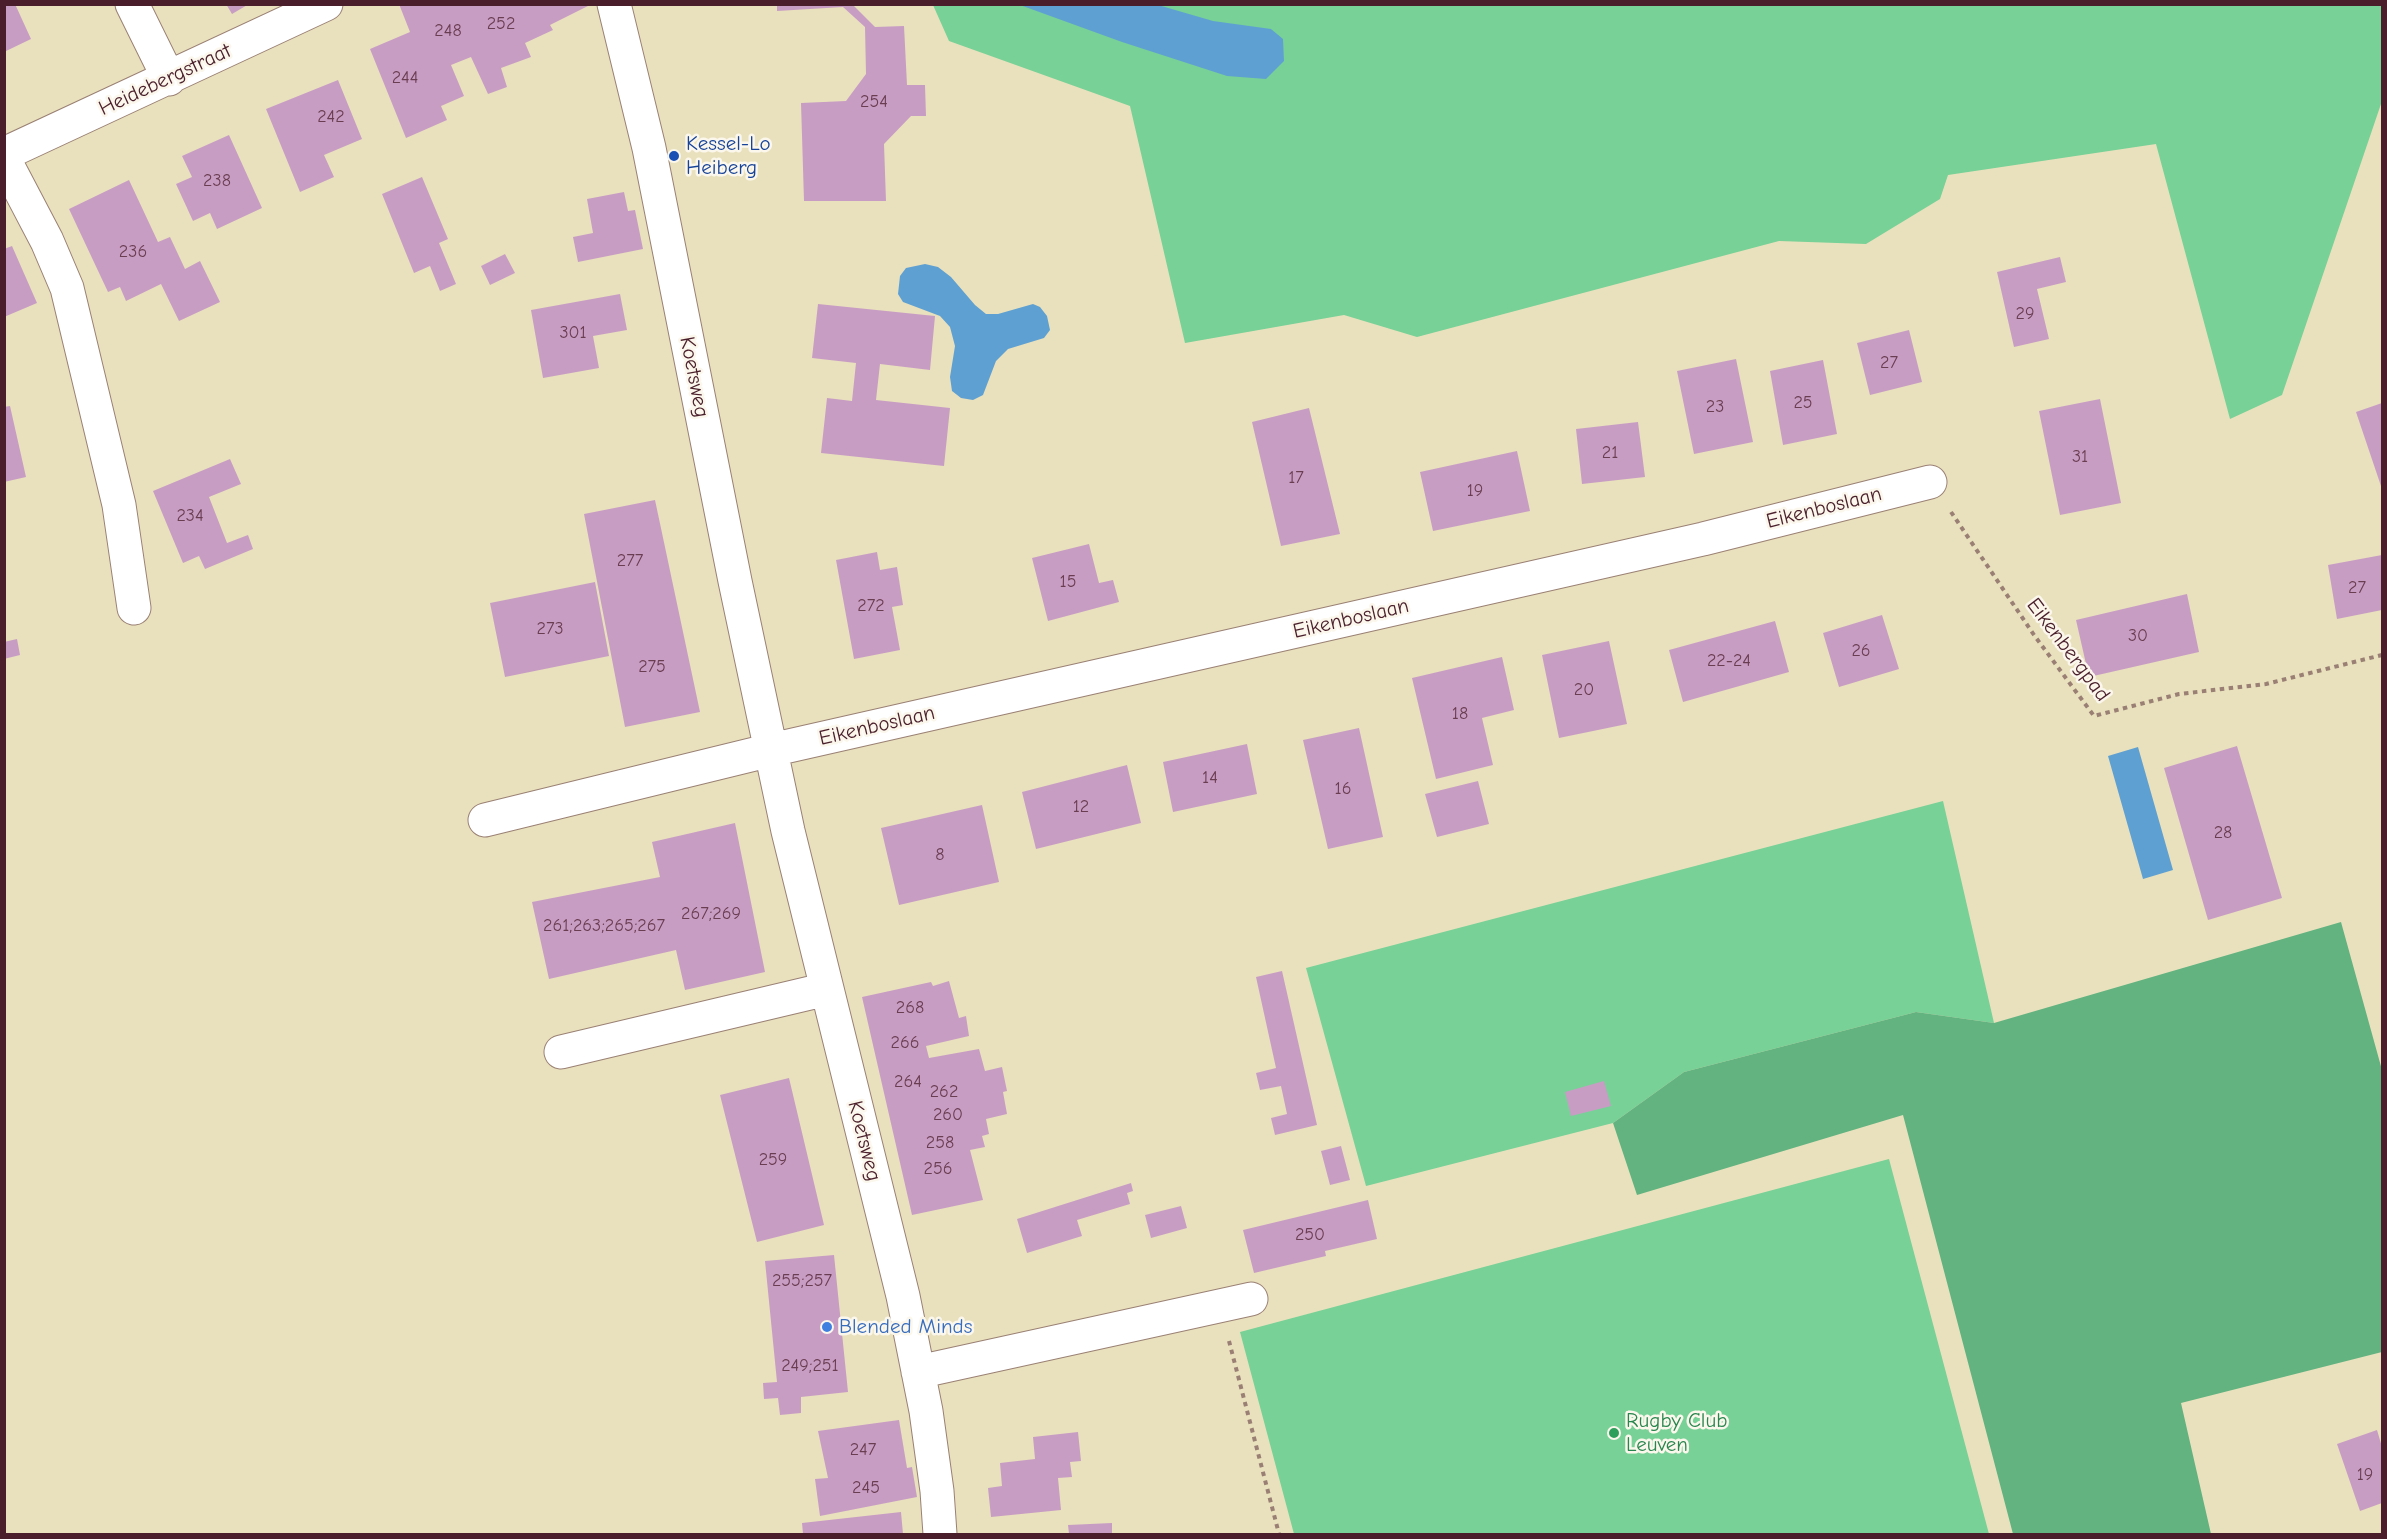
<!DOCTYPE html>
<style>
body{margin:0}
#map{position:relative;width:2387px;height:1539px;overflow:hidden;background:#e9e1bd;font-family:"Comic Neue",sans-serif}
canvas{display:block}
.frame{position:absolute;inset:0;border:6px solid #4a1f2b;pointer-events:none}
</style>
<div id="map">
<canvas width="2387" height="1539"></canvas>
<div class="frame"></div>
</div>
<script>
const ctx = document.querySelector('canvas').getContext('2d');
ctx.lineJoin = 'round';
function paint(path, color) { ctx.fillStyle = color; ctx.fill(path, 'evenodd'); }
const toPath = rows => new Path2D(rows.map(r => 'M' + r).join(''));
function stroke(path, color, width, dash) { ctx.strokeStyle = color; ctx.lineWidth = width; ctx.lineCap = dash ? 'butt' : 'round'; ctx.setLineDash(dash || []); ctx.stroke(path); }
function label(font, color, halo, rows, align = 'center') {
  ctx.font = font + ' "Comic Neue",sans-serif'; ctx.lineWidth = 5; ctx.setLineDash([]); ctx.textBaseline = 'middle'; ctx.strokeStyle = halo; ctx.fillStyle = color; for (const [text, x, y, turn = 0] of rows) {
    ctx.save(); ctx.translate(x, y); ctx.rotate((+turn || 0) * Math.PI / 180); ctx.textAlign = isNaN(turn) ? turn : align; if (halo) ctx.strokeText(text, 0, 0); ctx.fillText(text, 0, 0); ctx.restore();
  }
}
paint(toPath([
 [933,5,2382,5,2382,101,2282,395,2230,419,2156,144,1948,175,1940,199,1866,244,1779,241,1417,337,1344,315,1185,343,1130,106,949,41],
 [1943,801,1994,1023,1916,1012,1684,1072,1613,1123,1366,1186,1306,968],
 [1889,1159,1989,1534,1294,1534,1240,1332]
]), '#78d197');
paint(toPath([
 [2341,922,2382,1070,2382,1352,2181,1403,2211,1534,2013,1534,1903,1115,1637,1195,1613,1123,1684,1072,1916,1012,1994,1023]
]), '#62b380');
paint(toPath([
 [1020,5,1158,5,1213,21,1271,29,1283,39,1284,61,1266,79,1227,76,1122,42],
 [925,264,938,267,951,277,975,305,986,314,998,314,1033,304,1040,307,1047,316,1050,330,1044,338,1008,349,996,361,983,395,973,400,961,398,952,391,950,377,955,346,950,327,940,316,903,302,898,294,900,276,906,268],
 [2138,747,2173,870,2143,879,2108,756]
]), '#5fa0d2');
paint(toPath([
 [4,4,15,4,31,39,4,52],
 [226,4,249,4,232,14],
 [399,4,592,4,550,25,553,30,525,43,531,57,501,68,507,87,488,94,471,57,451,65,464,96,441,106,447,120,406,138,370,49,410,32],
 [777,4,852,4,875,27,904,26,907,85,925,85,926,116,911,116,884,144,886,201,804,201,801,103,846,101,866,74,865,27,843,7,777,11],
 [338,80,362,139,324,155,334,177,300,192,266,109],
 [229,135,262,208,217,229,210,213,193,221,176,184,192,177,182,156],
 [422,177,448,239,439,243,456,284,440,291,430,266,414,273,382,194],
 [129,180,158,242,170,237,185,269,200,261,220,302,179,321,161,284,126,301,120,287,108,292,69,209],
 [624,192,628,211,635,210,643,249,578,262,573,237,593,233,587,199],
 [12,246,37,303,4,317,4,249],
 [505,254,515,273,490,285,481,266],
 [2060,257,2066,282,2037,289,2049,339,2014,347,1997,272],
 [620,294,627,330,593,336,599,368,543,378,531,310],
 [818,304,935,316,930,370,880,364,876,400,950,408,944,466,821,453,827,398,852,401,856,363,812,358],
 [1909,330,1922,382,1870,395,1857,343],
 [1736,359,1753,442,1694,454,1677,371],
 [1823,360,1837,434,1783,445,1770,371],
 [2100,399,2121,503,2060,515,2039,411],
 [2382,403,2382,489,2356,412],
 [10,406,26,477,4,482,4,407],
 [1309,408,1340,534,1281,546,1252,422],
 [1638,422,1645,477,1582,484,1576,429],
 [1517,451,1530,511,1433,531,1420,472],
 [230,459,241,484,209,497,227,543,248,535,253,549,205,569,199,556,183,563,153,491],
 [655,500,700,712,625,727,584,514],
 [1089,544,1099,583,1113,580,1119,602,1048,621,1032,558],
 [877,552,880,570,897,567,903,605,892,607,900,650,854,659,836,560],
 [2382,555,2382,610,2337,619,2328,565],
 [595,582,609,656,505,677,490,603],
 [2187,594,2199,652,2089,677,2076,620],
 [1882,615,1899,669,1839,687,1823,633],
 [1775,621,1789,672,1683,702,1669,650],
 [17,639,20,655,4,659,4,642],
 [1609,641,1627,724,1559,738,1542,655],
 [1502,657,1514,710,1482,718,1493,765,1436,779,1412,678],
 [1359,728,1383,837,1328,849,1303,740],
 [1247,744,1257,794,1173,812,1163,762],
 [2237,746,2282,898,2208,920,2164,768],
 [1127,765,1141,823,1036,849,1022,792],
 [1478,781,1489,824,1437,837,1425,794],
 [982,805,999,882,899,905,881,828],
 [735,823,765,972,685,990,676,950,549,979,532,902,660,877,652,842],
 [1282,971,1317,1125,1275,1135,1271,1118,1287,1114,1281,1086,1260,1090,1256,1073,1276,1068,1256,977],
 [949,981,959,1018,966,1016,969,1036,926,1046,929,1058,979,1049,985,1071,1002,1067,1007,1091,1003,1092,1007,1114,986,1119,989,1134,982,1136,985,1147,970,1150,983,1200,912,1215,862,997,931,982,933,986],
 [789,1078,824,1225,757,1242,720,1095],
 [1604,1081,1611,1106,1571,1116,1565,1092],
 [1341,1146,1350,1180,1330,1185,1321,1151],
 [1131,1183,1133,1191,1127,1193,1130,1204,1077,1220,1082,1236,1027,1253,1017,1219],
 [1368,1200,1377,1239,1325,1251,1326,1256,1254,1273,1243,1230],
 [1181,1206,1187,1228,1151,1238,1145,1215],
 [834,1255,848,1392,801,1397,801,1413,780,1415,778,1398,764,1399,763,1383,777,1382,765,1261],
 [899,1420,907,1468,912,1467,917,1497,820,1516,815,1479,828,1478,818,1431],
 [2377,1430,2382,1447,2382,1503,2360,1511,2337,1444],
 [1078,1432,1081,1461,1070,1462,1072,1477,1058,1478,1061,1510,991,1517,988,1488,1002,1486,1000,1463,1035,1459,1033,1437],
 [901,1512,903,1534,803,1534,802,1523],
 [1112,1523,1112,1534,1069,1534,1068,1525]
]), '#c89dc4');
const minor = toPath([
 [132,4,169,79],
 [614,4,649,148,735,581,788,831,903,1296,926,1411,937,1491,940,1534],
 [4,154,326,4],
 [4,159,47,241,67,288,119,505,134,608],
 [485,820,771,750,1703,539,1930,482],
 [561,1052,827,989],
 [918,1372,1251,1299]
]);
stroke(minor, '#9a8074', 35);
stroke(toPath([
 [1951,512,2034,635,2094,716,2179,694,2266,684,2382,655],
 [1229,1341,1279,1534]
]), '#9a8074', 4, [4.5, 4.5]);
stroke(minor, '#fff', 33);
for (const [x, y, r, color] of [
 [674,156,6,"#1a4fb4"],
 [827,1327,6,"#3f7fe0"],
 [1614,1433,6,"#2e9e5b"]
]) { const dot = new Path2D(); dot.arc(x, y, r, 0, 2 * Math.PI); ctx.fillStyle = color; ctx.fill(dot); stroke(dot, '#fbf7ec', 2); }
label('18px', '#6a3e51', null, [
 ["252",501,24],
 ["248",448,31],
 ["244",405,78],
 ["254",874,102],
 ["242",331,117],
 ["238",217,181],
 ["236",133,252],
 ["29",2025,314],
 ["301",573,333],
 ["27",1889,363],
 ["25",1803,403],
 ["23",1715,407],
 ["21",1610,453],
 ["31",2080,457],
 ["17",1296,478],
 ["19",1475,491],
 ["234",190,516],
 ["277",630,561],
 ["15",1068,582],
 ["27",2357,588],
 ["272",871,606],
 ["273",550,629],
 ["30",2138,636],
 ["26",1861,651],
 ["22-24",1729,661],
 ["275",652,667],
 ["20",1584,690],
 ["18",1460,714],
 ["14",1210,778],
 ["16",1343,789],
 ["12",1081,807],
 ["28",2223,833],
 ["8",940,855],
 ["267;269",711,914],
 ["261;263;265;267",604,926],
 ["268",910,1008],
 ["266",905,1043],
 ["264",908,1082],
 ["262",944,1092],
 ["260",948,1115],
 ["258",940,1143],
 ["259",773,1160],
 ["256",938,1169],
 ["250",1310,1235],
 ["255;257",802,1281],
 ["249;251",810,1366],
 ["247",863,1450],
 ["19",2365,1475],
 ["245",866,1488]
]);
label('21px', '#4a1f2b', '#fbf7ec', [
 ["Heidebergstraat",165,80,-25],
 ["Koetsweg",694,377,79],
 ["Eikenboslaan",1824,508,-14],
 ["Eikenboslaan",1351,619,-13],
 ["Eikenbergpad",2068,650,53],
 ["Eikenboslaan",877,726,-13],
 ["Koetsweg",864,1141,76]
]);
label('21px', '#164399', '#fbf7ec', [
 ["Kessel-Lo",686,144],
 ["Heiberg",686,168]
], 'left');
label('21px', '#366cbe', '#fbf7ec', [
 ["Blended Minds",839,1327]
], 'left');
label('21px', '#27864d', '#fbf7ec', [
 ["Rugby Club",1626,1421],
 ["Leuven",1626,1445]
], 'left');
</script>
